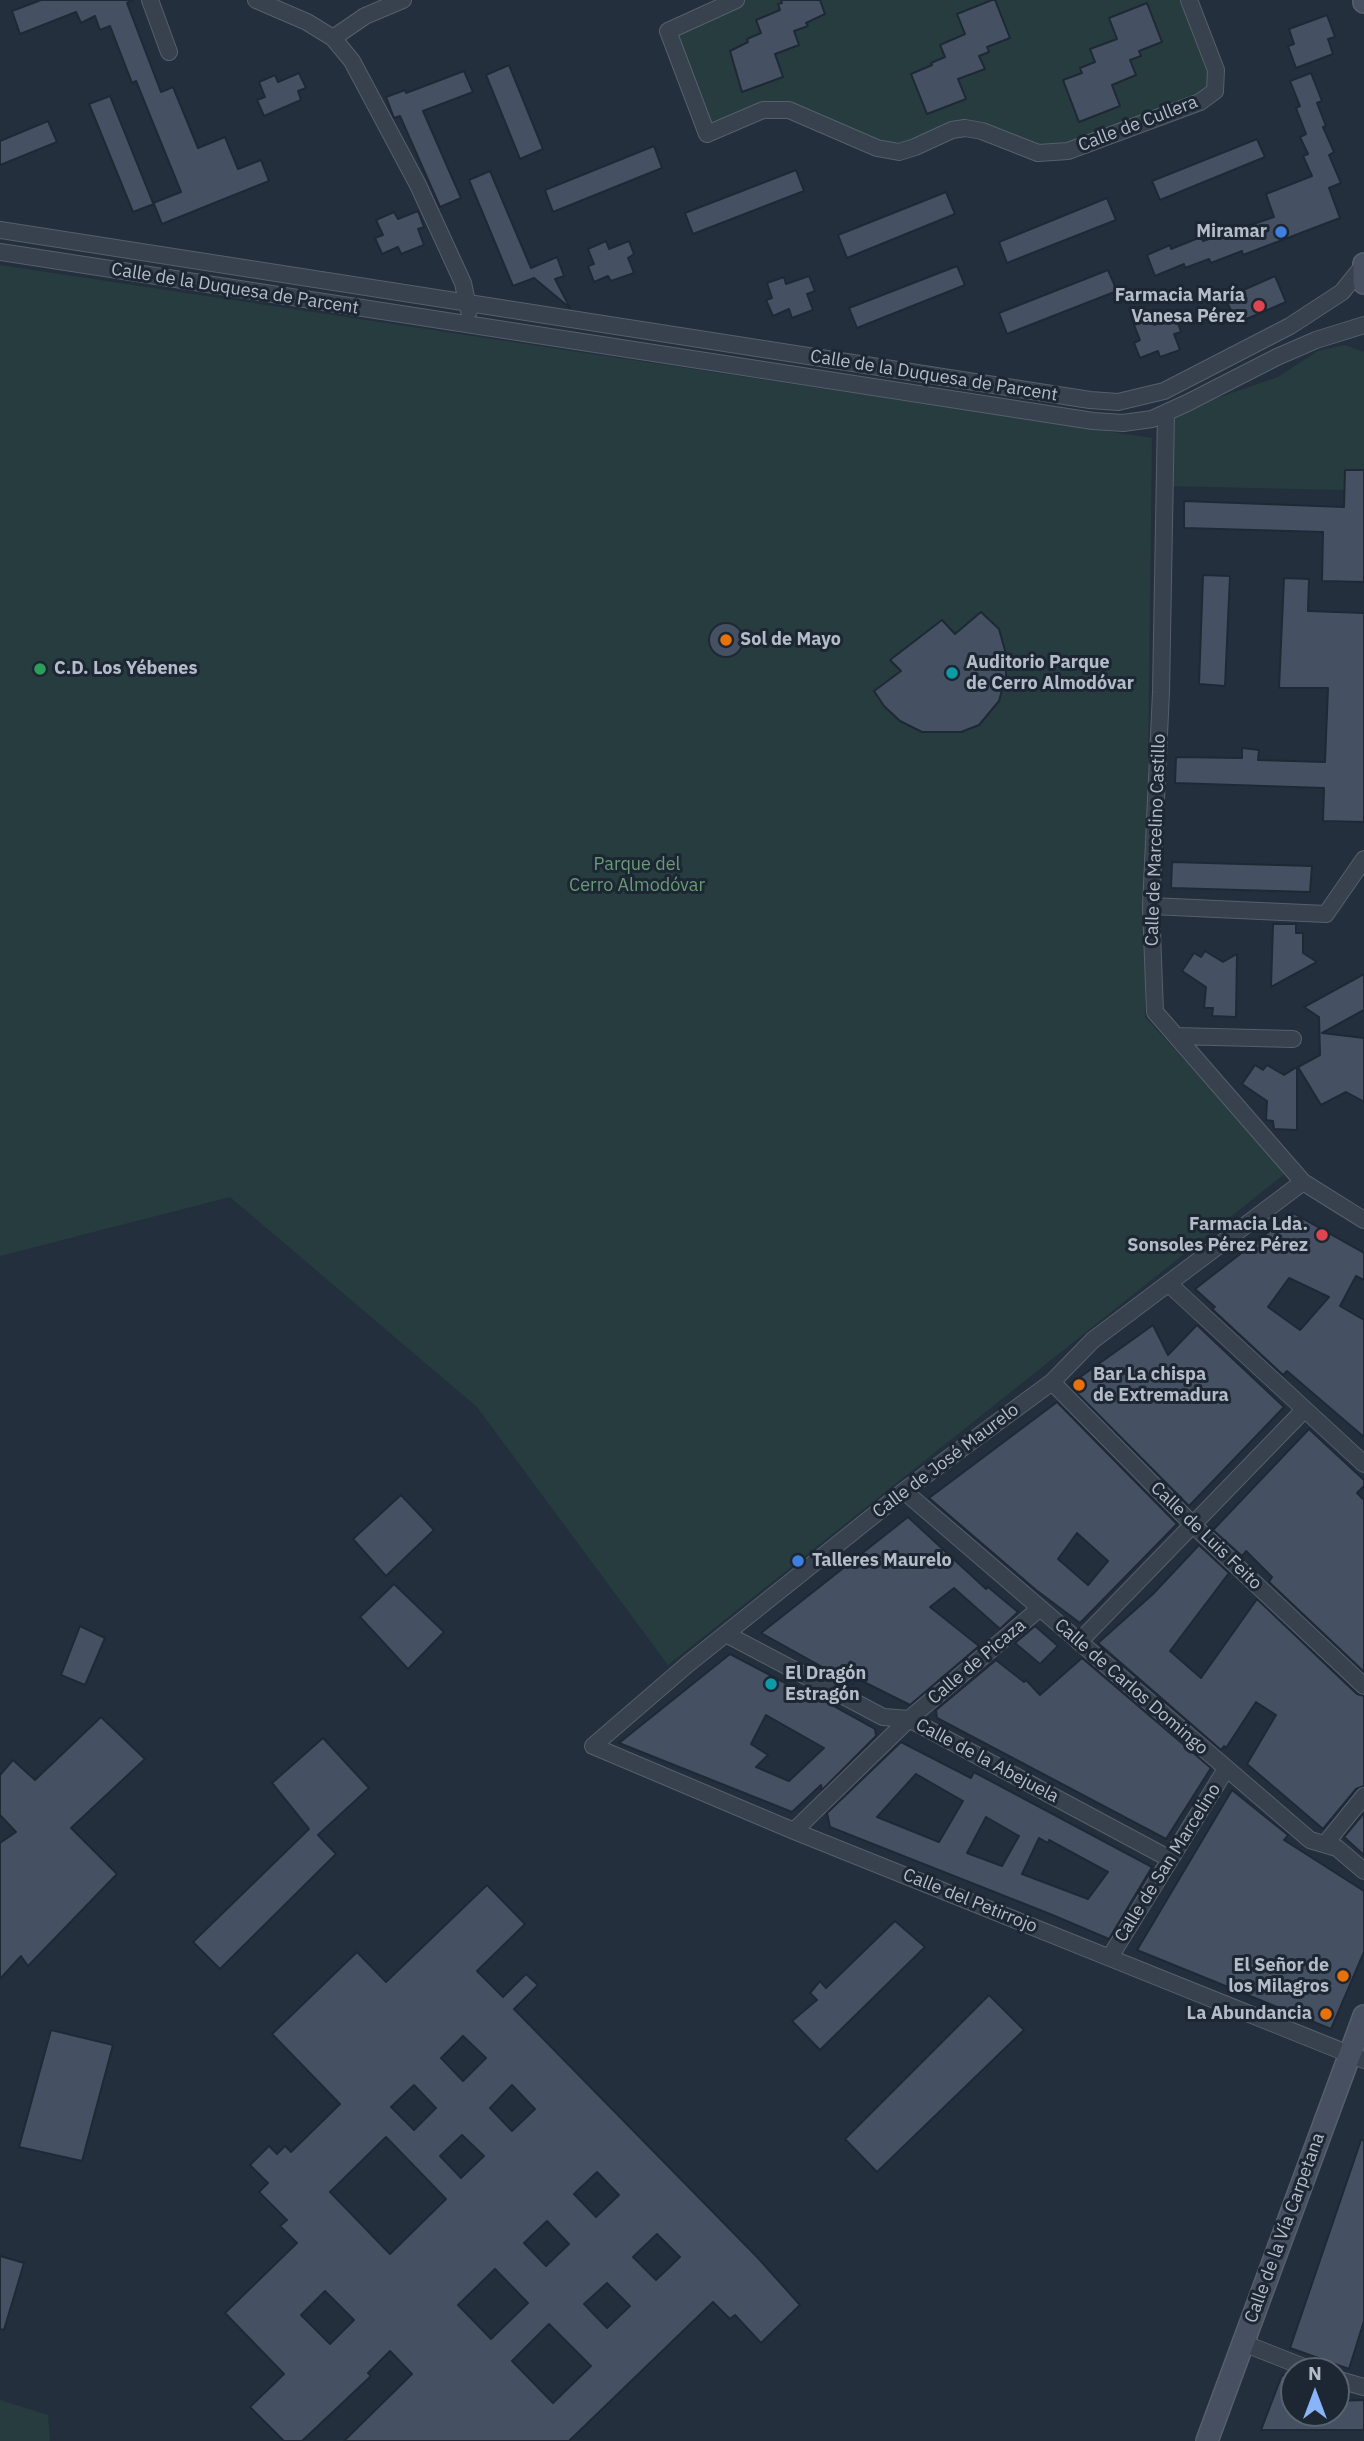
<!DOCTYPE html>
<meta charset="utf-8">
<style>
body{margin:0}
#map{position:relative;width:1364px;height:2441px;overflow:hidden;background:#242f3e;font-family:"IBM Plex Sans",sans-serif}
canvas{display:block}
.north{position:absolute;left:1280px;top:2357px;width:70px;height:70px;box-sizing:border-box;background:#1d2633;border:2px solid #59626f;border-radius:50%;rotate:0deg;font-size:19px;font-weight:700;line-height:28px;text-align:center;color:#b4bcc9}
.north::after{content:'';display:block;margin:auto;width:24px;height:32px;background:#8ab4f8;clip-path:polygon(50% 0,100% 100%,50% 72%,0 100%)}
</style>
<div id="map">
<canvas width="1364" height="2441"></canvas>
<div class="north">N</div>
</div>
<script>
const ctx = document.querySelector('canvas').getContext('2d');
ctx.lineJoin = 'round';
function paint(path, color) { ctx.fillStyle = color; ctx.fill(path, 'evenodd'); }
const toPath = rows => new Path2D(rows.map(r => 'M' + r).join(''));
function stroke(path, color, width, dash) { ctx.strokeStyle = color; ctx.lineWidth = width; ctx.lineCap = dash ? 'butt' : 'round'; ctx.setLineDash(dash || []); ctx.stroke(path); }
function label(font, color, halo, rows, align = 'center') {
  ctx.font = font + ' "IBM Plex Sans",sans-serif'; ctx.lineWidth = 6; ctx.setLineDash([]); ctx.textBaseline = 'middle'; ctx.strokeStyle = halo; ctx.fillStyle = color; for (const [text, x, y, turn = 0] of rows) {
    ctx.save(); ctx.translate(x, y); ctx.rotate((+turn || 0) * Math.PI / 180); ctx.textAlign = isNaN(turn) ? turn : align; if (halo) ctx.strokeText(text, 0, 0); ctx.fillText(text, 0, 0); ctx.restore();
  }
}
paint(toPath([
 [736,0,1189,0,1215,91,1038,153,965,128,899,152,789,110,707,134,668,31],
 [0,265,1152,438,1145,1017,1287,1172,668,1665,477,1407,230,1197,0,1256],
 [1345,345,1364,352,1364,470,1345,470,1344,490,1164,486,1165,416,1278,377,1318,351],
 [0,2400,48,2415,50,2441,0,2441]
]), '#263c3f');
const building = toPath([
 [41,0,133,0,127,3,161,92,173,87,198,148,225,137,238,169,261,160,269,181,162,224,154,204,133,212,89,104,110,96,153,203,181,192,136,81,132,83,110,26,100,30,95,16,81,23,76,12,20,34,12,11,41,0],
 [781,0,820,0,825,14,806,23,808,26,794,31,799,45,775,54,783,77,742,92,730,51,748,42,747,39,761,33,756,20,780,10,778,4,782,3,781,0],
 [992,0,995,0,1010,38,987,47,989,52,979,56,985,69,958,79,966,99,927,114,911,74,932,65,931,63,945,57,940,45,965,34,957,14,992,0],
 [1147,3,1162,42,1139,51,1141,56,1130,60,1136,75,1112,85,1120,106,1079,122,1063,80,1082,73,1080,68,1095,62,1090,49,1117,39,1109,18,1147,3],
 [1327,15,1335,37,1328,39,1333,54,1296,68,1288,46,1294,44,1289,29,1327,15],
 [509,65,543,149,520,159,486,75,509,65],
 [464,71,473,92,423,111,461,198,440,207,400,116,394,118,386,97,405,90,406,93,464,71],
 [299,73,306,88,298,91,301,100,264,116,257,100,265,97,259,82,275,75,278,82,299,73],
 [1311,73,1322,101,1317,103,1326,126,1323,127,1334,152,1329,155,1341,183,1329,188,1340,218,1243,255,1242,251,1211,263,1209,259,1185,268,1184,264,1155,276,1147,255,1170,245,1171,249,1201,237,1203,241,1274,217,1266,194,1312,176,1303,156,1308,154,1300,137,1306,134,1296,108,1300,106,1290,81,1311,73],
 [48,121,57,142,0,165,0,141,48,121],
 [1257,139,1265,157,1160,200,1152,181,1257,139],
 [654,146,662,168,553,212,545,190,654,146],
 [796,170,804,191,693,234,685,213,796,170],
 [490,171,531,268,557,257,564,276,555,279,570,308,534,278,513,286,469,180,490,171],
 [946,192,955,214,847,258,838,235,946,192],
 [1107,198,1116,220,1007,263,999,242,1107,198],
 [418,211,424,227,418,229,424,245,401,254,398,247,382,254,375,238,383,235,376,220,394,212,398,219,418,211],
 [606,241,609,249,629,241,634,254,628,258,634,273,611,281,608,276,594,282,588,266,594,264,588,249,606,241],
 [957,266,965,285,857,328,849,308,957,266],
 [1108,270,1117,291,1007,334,999,313,1108,270],
 [809,276,815,291,807,294,813,310,792,318,789,309,773,316,766,300,772,298,767,283,784,277,786,284,809,276],
 [1275,276,1286,302,1237,323,1225,298,1275,276],
 [1176,317,1181,332,1174,334,1180,350,1160,357,1158,351,1140,358,1134,343,1140,340,1134,325,1152,318,1154,325,1176,317],
 [1345,470,1364,470,1364,582,1322,581,1323,532,1184,528,1184,501,1344,507,1345,470],
 [1203,575,1230,576,1225,686,1199,684,1203,575],
 [1284,578,1309,579,1308,611,1364,613,1364,822,1323,821,1324,788,1175,783,1176,757,1242,758,1242,748,1259,750,1258,760,1325,762,1328,688,1279,688,1284,578],
 [981,612,999,629,1006,654,1006,675,999,701,979,725,961,732,922,732,900,721,884,706,874,691,901,671,890,660,942,620,955,634,981,612],
 '709 640a17 17 0 1 1 34 0a17 17 0 1 1-34 0Z',
 [1172,862,1312,866,1310,892,1171,888,1172,862],
 [1273,924,1296,924,1296,933,1303,933,1303,953,1317,962,1271,987,1273,924],
 [1205,951,1223,962,1237,954,1236,1017,1212,1016,1213,1008,1204,1008,1206,987,1182,971,1194,953,1201,957,1205,951],
 [1364,974,1364,1010,1322,1033,1364,1038,1364,1102,1346,1092,1321,1105,1298,1067,1320,1055,1319,1017,1304,1007,1364,974],
 [1255,1065,1263,1070,1267,1065,1284,1075,1297,1067,1297,1130,1274,1129,1273,1121,1266,1120,1267,1101,1242,1084,1255,1065],
 [1293,1213,1364,1253,1364,1280,1356,1276,1340,1306,1364,1320,1364,1437,1287,1371,1283,1375,1212,1309,1215,1307,1195,1289,1293,1213],
 [1289,1278,1329,1297,1300,1330,1268,1307,1289,1278],
 [1153,1325,1168,1355,1197,1325,1284,1407,1189,1506,1069,1385,1153,1325],
 [1057,1402,1177,1524,1080,1623,1036,1590,929,1498,1057,1402],
 [1077,1533,1108,1561,1088,1585,1058,1559,1077,1533],
 [1309,1429,1364,1480,1364,1486,1357,1493,1364,1500,1364,1672,1269,1582,1272,1577,1246,1551,1242,1556,1213,1530,1309,1429],
 [401,1495,434,1530,386,1576,353,1539,401,1495],
 [908,1517,986,1589,988,1587,1018,1612,1000,1629,954,1588,930,1607,979,1646,910,1705,856,1678,853,1684,761,1633,908,1517],
 [1199,1545,1229,1573,1170,1651,1201,1678,1257,1599,1357,1694,1364,1696,1364,1786,1356,1789,1323,1829,1247,1764,1276,1715,1256,1702,1226,1748,1224,1746,1221,1750,1098,1643,1153,1594,1199,1545],
 [394,1584,444,1632,408,1669,360,1617,394,1584],
 [80,1626,105,1638,85,1685,61,1675,80,1626],
 [1035,1626,1058,1646,1040,1664,1015,1643,1035,1626],
 [730,1654,808,1695,810,1693,875,1729,876,1736,822,1790,821,1785,792,1812,619,1743,730,1654],
 [766,1715,824,1748,789,1781,756,1767,768,1755,751,1744,766,1715],
 [1082,1658,1211,1768,1166,1839,937,1718,936,1710,996,1660,1024,1682,1026,1680,1040,1695,1082,1658],
 [101,1717,145,1759,71,1828,117,1874,28,1966,21,1956,0,1979,0,1843,16,1832,0,1815,0,1775,13,1760,35,1780,101,1717],
 [323,1738,369,1788,318,1835,336,1854,220,1969,193,1942,309,1829,272,1783,323,1738],
 [901,1742,971,1778,974,1772,1152,1867,1109,1939,1050,1914,830,1827,827,1813,901,1742],
 [916,1774,963,1801,939,1842,877,1817,916,1774],
 [986,1817,1019,1836,1002,1866,967,1853,986,1817],
 [1039,1838,1048,1843,1049,1840,1108,1872,1088,1899,1022,1874,1039,1838],
 [1232,1790,1288,1835,1284,1840,1364,1891,1364,1952,1331,2029,1137,1950,1232,1790],
 [1364,1813,1364,1855,1344,1837,1364,1813],
 [487,1885,525,1924,477,1971,503,1997,526,1974,538,1985,514,2009,758,2258,800,2305,761,2343,735,2315,730,2319,713,2302,569,2441,344,2441,412,2374,390,2351,368,2373,371,2376,302,2441,284,2441,250,2407,284,2374,225,2313,297,2243,280,2226,287,2220,259,2192,268,2183,250,2165,269,2146,277,2154,285,2146,291,2152,340,2104,272,2034,357,1952,386,1982,487,1885],
 [463,2036,486,2058,463,2081,441,2058,463,2036],
 [414,2085,436,2108,414,2130,391,2107,414,2085],
 [512,2085,535,2109,512,2131,490,2108,512,2085],
 [462,2135,484,2156,461,2178,440,2156,462,2135],
 [386,2137,446,2199,390,2254,330,2192,386,2137],
 [597,2172,619,2195,596,2217,574,2194,597,2172],
 [547,2221,569,2244,546,2266,524,2243,547,2221],
 [657,2234,680,2257,656,2280,633,2257,657,2234],
 [495,2269,528,2303,491,2339,458,2305,495,2269],
 [607,2283,630,2306,607,2328,584,2304,607,2283],
 [325,2291,354,2320,330,2344,301,2315,325,2291],
 [549,2324,591,2366,553,2403,512,2361,549,2324],
 [895,1921,925,1947,820,2050,792,2021,817,2000,810,1993,820,1981,826,1988,895,1921],
 [989,1995,1024,2030,877,2172,845,2139,989,1995],
 [51,2030,113,2045,82,2161,19,2147,51,2030],
 [1361,2140,1364,2140,1364,2321,1349,2369,1290,2348,1361,2140],
 [0,2256,24,2263,4,2330,0,2329,0,2256],
 [1282,2375,1294,2380,1294,2413,1336,2413,1336,2401,1364,2400,1364,2430,1261,2430,1282,2375]
]);
paint(building, '#455162');
stroke(building, '#1f2835', 2);
const street = toPath([
 [150,0,169,52],
 [256,0,307,22,333,38,352,61,418,185,463,283,469,311],
 [736,0,668,31,707,134,763,110,789,110,877,148,899,152,915,147,952,130,965,128,982,131,1038,153,1068,151,1200,102,1215,91,1216,70,1189,0],
 [333,38,365,16,403,0],
 [0,230,1090,400,1118,402,1164,391,1290,326,1342,292,1363,266],
 [0,252,1093,421,1123,423,1152,419,1187,403,1277,357,1316,340,1364,325],
 [1166,413,1161,692,1151,906,1155,1012,1303,1182,1364,1220],
 [1151,906,1326,914,1364,859],
 [1176,1036,1293,1039],
 [1303,1182,1093,1340,1052,1382,904,1491,688,1664,593,1746,794,1831,1364,2060],
 [1169,1284,1364,1464],
 [1052,1382,1192,1524,1364,1686],
 [904,1491,1310,1840,1337,1848,1364,1871],
 [726,1634,883,1717,909,1719,1170,1859],
 [1079,1642,1304,1410],
 [794,1831,909,1719,1039,1609],
 [1325,1844,1364,1796],
 [1110,1957,1226,1769],
 [1243,2343,1314,2371],
 [1336,2379,1364,2387]
]);
const secondary = toPath([
 [1364,0,1364,2],
 [1364,264,1364,283],
 [1207,2441,1364,2016]
]);
stroke(street, '#565f6c', 18);
stroke(secondary, '#565f6c', 24);
stroke(street, '#38414e', 16);
stroke(secondary, '#465061', 21);
for (const [x, y, r, color] of [
 [1281,232,7,"#3f7fe0"],
 [1259,306,7,"#e0444e"],
 [726,640,7,"#e8710a"],
 [40,669,7,"#2e9e5b"],
 [952,673,7,"#0f9aa8"],
 [1322,1235,7,"#e0444e"],
 [1079,1385,7,"#e8710a"],
 [798,1561,7,"#3f7fe0"],
 [771,1684,7,"#0f9aa8"],
 [1343,1976,7,"#e8710a"],
 [1326,2014,7,"#e8710a"]
]) { const dot = new Path2D(); dot.arc(x, y, r, 0, 2 * Math.PI); ctx.fillStyle = color; ctx.fill(dot); stroke(dot, '#1d2633', 2.5); }
label('18px', '#b4bcc9', '#1d2633', [
 ["Calle de Cullera",1138,124,-21],
 ["Calle de la Duquesa de Parcent",235,289,9],
 ["Calle de la Duquesa de Parcent",934,376,9],
 ["Calle de Marcelino Castillo",1156,840,-88],
 ["Calle de José Maurelo",946,1461,-37],
 ["Calle de Luis Feito",1206,1536,44],
 ["Calle de Picaza",977,1662,-40],
 ["Calle de Carlos Domingo",1131,1687,41],
 ["Calle de la Abejuela",987,1761,28],
 ["Calle de San Marcelino",1168,1863,-58],
 ["Calle del Petirrojo",970,1901,22],
 ["Calle de la Vía Carpetana",1285,2228,-70]
]);
label('bold 18px', '#b4bcc9', '#1d2633', [
 ["Miramar",1267,232,"right"],
 ["Farmacia María",1245,296,"right"],
 ["Vanesa Pérez",1245,317,"right"],
 ["Sol de Mayo",740,640],
 ["Auditorio Parque",966,663],
 ["de Cerro Almodóvar",966,684],
 ["C.D. Los Yébenes",54,669],
 ["Farmacia Lda.",1308,1225,"right"],
 ["Sonsoles Pérez Pérez",1308,1246,"right"],
 ["Bar La chispa",1093,1375],
 ["de Extremadura",1093,1396],
 ["Talleres Maurelo",812,1561],
 ["El Dragón",785,1674],
 ["Estragón",785,1695],
 ["El Señor de",1329,1966,"right"],
 ["los Milagros",1329,1987,"right"],
 ["La Abundancia",1312,2014,"right"]
], 'left');
label('18px', '#6b9a76', '#1d2633', [
 ["Parque del",637,865],
 ["Cerro Almodóvar",637,886]
]);
</script>
